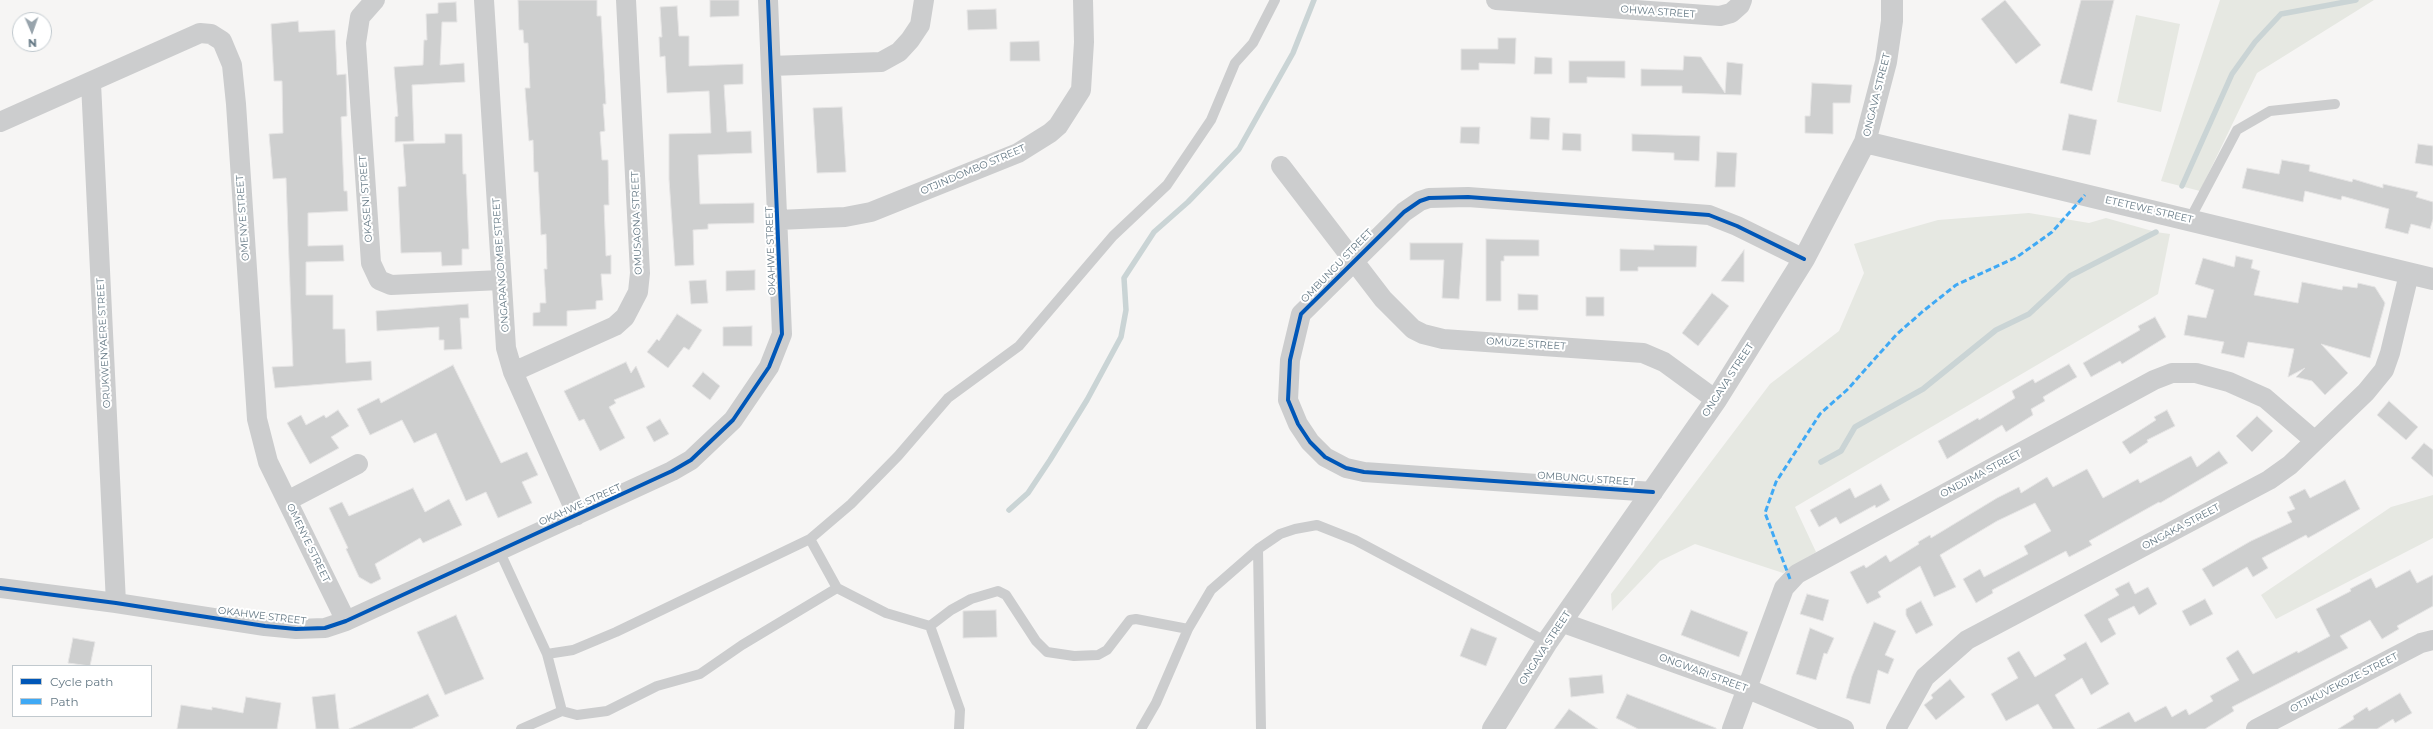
<!DOCTYPE html>
<style>
body{margin:0}
#map{position:relative;width:2433px;height:729px;overflow:hidden;background:#f6f5f4;font-family:Montserrat,sans-serif}
canvas{display:block}
.legend{position:absolute;left:12px;top:665px;width:140px;height:52px;box-sizing:border-box;background:#fff;border:1px solid #c1c9ce;margin:0;padding:5px 7px;list-style:none;font-size:12px;color:#657985}
.legend li{display:flex;align-items:center;gap:8px;height:20px}
.legend b{width:20px;border:1px solid #c1c9ce}
.north{position:absolute;left:12px;top:12px;width:40px;height:40px;box-sizing:border-box;background:#fff;border:1px solid #c1c9ce;border-radius:50%;rotate:178deg;font-size:11px;font-weight:700;line-height:16px;text-align:center;color:#657985}
.north::after{content:'';display:block;margin:auto;width:14px;height:18px;background:#98a4ac;clip-path:polygon(50% 0,100% 100%,50% 72%,0 100%)}
</style>
<div id="map">
<canvas width="2433" height="729"></canvas>
<ul class="legend">
<li><b style="height:5px;background:#0057b8"></b>Cycle path</li>
<li><b style="height:5px;background:#3fa9f5"></b>Path</li>
</ul>
<div class="north">N</div>
</div>
<script>
const ctx = document.querySelector('canvas').getContext('2d');
ctx.lineJoin = 'round';
function paint(path, color) { ctx.fillStyle = color; ctx.fill(path, 'evenodd'); }
const toPath = rows => new Path2D(rows.map(r => 'M' + r).join(''));
function stroke(path, color, width, dash) { ctx.strokeStyle = color; ctx.lineWidth = width; ctx.lineCap = dash ? 'butt' : 'round'; ctx.setLineDash(dash || []); ctx.stroke(path); }
function label(font, color, halo, rows, align = 'center') {
  ctx.font = font + ' Montserrat,sans-serif'; ctx.lineWidth = 4; ctx.setLineDash([]); ctx.textBaseline = 'middle'; ctx.strokeStyle = halo; ctx.fillStyle = color; for (const [text, x, y, turn = 0] of rows) {
    ctx.save(); ctx.translate(x, y); ctx.rotate((+turn || 0) * Math.PI / 180); ctx.textAlign = isNaN(turn) ? turn : align; if (halo) ctx.strokeText(text, 0, 0); ctx.fillText(text, 0, 0); ctx.restore();
  }
}
paint(toPath([
 [2220,0,2374,0,2257,73,2200,191,2161,181],
 [2136,15,2180,24,2161,112,2117,102],
 [2029,213,2089,223,2106,218,2156,232,2170,234,2158,294,1795,507,1816,552,1783,573,1695,544,1660,561,1612,611,1611,594,1770,384,1839,331,1864,273,1854,244,1938,220],
 [2433,495,2433,538,2276,619,2261,595,2391,507]
]), '#e6e8e2');
stroke(toPath([
 [2182,186,2232,74,2255,42,2281,14,2356,0],
 [1821,462,1841,451,1855,427,1923,389,1996,330,2029,314,2070,276,2156,232],
 [1009,510,1028,493,1050,460,1087,400,1121,337,1126,310,1124,278,1154,232,1188,202,1239,149,1293,53,1314,0]
]), '#cad4d5', 5.5);
const building = toPath([
 [518,0,597,0,597,16,601,16,606,104,603,104,605,131,600,132,602,160,608,160,609,205,604,205,606,256,611,255,611,274,601,274,603,300,596,301,596,309,567,311,567,326,533,326,533,313,540,312,540,303,546,303,544,269,547,269,546,234,541,235,538,172,534,172,533,140,529,141,525,88,530,88,528,43,524,43,523,30,519,30,518,0],
 [710,0,739,0,739,16,710,17,710,0],
 [2005,0,2041,45,2016,64,1981,19,2005,0],
 [2081,0,2114,0,2092,91,2060,83,2081,0],
 [456,2,457,22,442,22,440,65,464,63,465,82,412,85,414,141,395,142,395,117,398,116,394,67,423,65,424,40,427,40,426,14,438,13,438,3,456,2],
 [677,6,679,36,689,36,689,66,743,64,743,84,724,85,727,132,751,131,752,153,698,155,700,204,754,203,754,223,708,224,708,229,693,230,694,265,675,266,669,179,669,134,711,133,709,91,667,93,665,56,660,57,659,37,662,37,660,7,677,6],
 [996,9,997,29,968,30,967,10,996,9],
 [298,21,299,32,335,30,337,75,346,74,347,116,341,117,344,191,347,191,348,211,308,213,308,246,343,245,344,261,306,262,306,295,333,295,333,329,345,329,346,363,371,361,372,380,275,388,272,367,293,366,286,178,273,179,269,134,283,133,282,81,274,81,271,24,298,21],
 [1498,38,1516,38,1515,64,1479,63,1479,70,1461,70,1461,49,1498,49,1498,38],
 [1039,41,1040,61,1010,61,1010,42,1039,41],
 [1684,56,1701,57,1725,93,1727,62,1743,64,1741,95,1682,93,1682,86,1641,86,1641,69,1683,70,1684,56],
 [1535,57,1552,58,1552,74,1534,74,1535,57],
 [1569,61,1625,61,1625,78,1587,77,1587,83,1569,83,1569,61],
 [1812,83,1852,85,1850,103,1833,103,1833,134,1805,133,1805,116,1810,116,1812,83],
 [842,107,846,172,817,173,813,108,842,107],
 [2069,114,2097,120,2090,155,2062,150,2069,114],
 [1531,117,1550,118,1549,140,1530,139,1531,117],
 [1461,127,1480,127,1479,144,1460,143,1461,127],
 [1563,133,1581,134,1581,151,1562,150,1563,133],
 [445,134,462,134,463,174,466,174,469,249,462,249,462,265,442,266,441,252,401,253,398,187,406,186,403,144,445,143,445,134],
 [1632,134,1700,136,1699,161,1674,160,1674,153,1632,151,1632,134],
 [2418,144,2433,146,2433,166,2415,163,2418,144],
 [1717,152,1737,153,1735,187,1715,187,1717,152],
 [2282,160,2310,165,2309,171,2352,182,2353,179,2383,188,2383,184,2418,192,2416,197,2433,202,2433,219,2430,229,2411,224,2408,234,2385,228,2389,209,2342,196,2341,200,2305,191,2303,202,2242,188,2247,168,2279,174,2282,160],
 [1486,239,1539,240,1539,256,1504,256,1504,261,1501,261,1501,301,1486,301,1486,239],
 [1410,243,1463,243,1459,299,1442,298,1444,260,1410,260,1410,243],
 [1654,245,1697,246,1696,267,1638,267,1638,271,1620,271,1620,249,1654,250,1654,245],
 [1744,250,1744,282,1721,281,1744,250],
 [2236,256,2253,260,2251,268,2260,271,2254,295,2298,303,2302,282,2342,290,2343,286,2357,288,2358,283,2375,287,2385,303,2370,358,2321,344,2348,373,2325,395,2312,381,2296,377,2305,368,2288,377,2294,349,2248,342,2244,358,2221,353,2224,342,2184,335,2188,315,2206,318,2214,290,2195,284,2203,258,2234,267,2236,256],
 [755,270,755,290,726,291,726,271,755,270],
 [706,280,708,303,691,304,689,281,706,280],
 [1712,293,1729,306,1698,346,1682,333,1712,293],
 [1518,294,1538,295,1538,310,1518,310,1518,294],
 [1586,297,1604,297,1604,316,1586,316,1586,297],
 [468,304,469,318,460,318,462,349,444,350,444,340,439,340,439,327,377,331,376,311,468,304],
 [677,314,702,330,689,350,684,347,668,368,647,352,657,339,659,341,677,314],
 [2155,317,2166,337,2122,364,2120,361,2091,377,2083,363,2140,330,2138,326,2155,317],
 [752,326,752,346,723,346,723,327,752,326],
 [626,362,631,373,636,366,645,387,614,400,616,403,609,407,625,438,600,451,584,419,579,421,564,391,626,362],
 [2069,364,2077,377,2043,397,2045,401,2031,409,2033,415,2006,432,2002,425,1947,459,1938,441,1978,418,1979,420,2015,398,2012,391,2033,379,2035,383,2069,364],
 [453,365,501,463,527,452,538,475,522,482,532,503,498,518,486,492,466,501,436,433,414,443,402,420,370,435,357,409,379,398,381,403,453,365],
 [703,372,720,386,710,400,692,386,703,372],
 [2389,401,2418,427,2406,440,2377,415,2389,401],
 [338,410,349,426,331,437,339,448,310,464,287,423,301,415,306,425,324,415,326,418,338,410],
 [2167,410,2175,426,2147,440,2148,442,2130,454,2122,442,2156,420,2154,417,2167,410],
 [2257,416,2273,431,2252,452,2236,436,2257,416],
 [660,419,669,434,654,442,646,427,660,419],
 [2424,443,2433,450,2433,477,2411,458,2424,443],
 [2219,451,2228,463,2160,503,2159,502,2089,541,2092,545,2069,557,2066,551,1992,590,1993,593,1976,603,1963,579,1980,569,1984,577,2028,554,2024,546,2051,531,2035,503,1997,521,1940,555,1956,587,1934,597,1920,566,1878,592,1881,597,1867,604,1850,572,1864,565,1866,568,1886,555,1890,562,1919,544,1918,542,1930,535,1931,538,1997,498,2019,487,2021,493,2047,477,2053,487,2087,469,2103,498,2138,479,2140,483,2191,456,2197,467,2219,451],
 [2345,480,2360,509,2308,538,2306,535,2262,558,2268,568,2253,577,2247,567,2213,587,2202,569,2251,541,2292,522,2287,512,2295,509,2289,497,2305,489,2310,498,2345,480],
 [1881,484,1890,500,1876,508,1875,505,1840,524,1836,517,1819,527,1810,510,1850,488,1855,498,1881,484],
 [413,488,425,512,449,499,462,525,423,543,420,538,375,564,381,579,371,584,359,577,346,549,348,548,329,508,342,502,349,516,413,488],
 [2410,570,2417,583,2433,575,2433,606,2397,626,2399,629,2382,639,2370,620,2340,636,2348,648,2232,707,2234,711,2205,729,2097,729,2129,712,2135,722,2166,706,2172,717,2186,709,2189,715,2213,701,2210,696,2239,680,2226,658,2238,650,2253,674,2297,651,2298,653,2330,636,2316,609,2351,591,2350,589,2371,578,2376,588,2410,570],
 [2129,582,2135,594,2148,587,2157,604,2139,615,2134,606,2108,619,2116,634,2101,643,2084,615,2119,595,2115,589,2129,582],
 [1807,594,1829,600,1823,621,1800,614,1807,594],
 [2205,599,2213,614,2190,626,2182,611,2205,599],
 [1921,601,1933,625,1916,634,1906,615,1906,609,1921,601],
 [996,610,997,637,963,638,963,611,996,610],
 [1691,610,1748,632,1739,657,1681,635,1691,610],
 [456,615,484,679,445,695,417,632,456,615],
 [1874,622,1896,631,1885,655,1894,659,1888,674,1878,670,1870,704,1846,698,1852,676,1874,622],
 [1471,628,1497,638,1486,666,1460,656,1471,628],
 [1810,628,1834,638,1827,654,1824,653,1816,680,1796,674,1810,628],
 [73,638,95,642,90,666,68,663,73,638],
 [2086,642,2109,684,2091,695,2082,678,2055,695,2075,729,2053,729,2038,704,2006,721,1991,694,2018,678,2007,658,2019,651,2035,677,2066,659,2063,655,2086,642],
 [1602,675,1604,693,1571,697,1569,678,1602,675],
 [1950,679,1965,697,1936,720,1924,705,1933,698,1931,695,1950,679],
 [2400,693,2412,713,2395,723,2393,719,2377,729,2338,729,2354,719,2353,716,2367,707,2369,711,2400,693],
 [335,694,339,729,316,729,312,697,335,694],
 [428,694,439,716,411,729,349,729,428,694],
 [1627,694,1716,728,1716,729,1638,729,1616,718,1627,694],
 [246,697,281,703,277,729,177,729,181,705,212,710,212,707,243,713,246,697],
 [1569,709,1598,729,1554,729,1569,709]
]);
paint(building, '#cecfcf');
stroke(building, '#e5e4e4', 1);
stroke(toPath([
 [2190,219,2237,130,2270,111,2335,104],
 [810,539,837,588,886,613,930,626,960,710,959,729],
 [1258,549,1261,729],
 [499,550,547,654,562,711],
 [930,626,951,610,971,599,998,591,1006,595,1036,641,1047,652,1074,656,1098,655,1107,650,1130,620,1136,619,1188,629],
 [547,654,573,650,616,632,810,539,851,504,898,456,948,398,1019,346,1113,236,1167,185,1211,120,1235,63,1253,43,1275,0],
 [521,729,562,711,577,715,607,711,657,686,700,674,742,645,837,588],
 [1141,729,1156,703,1188,629,1211,590,1258,549,1280,534,1295,529,1317,525,1355,540,1547,642]
]), '#cccdce', 10);
stroke(toPath([
 [375,0,360,17,356,43,371,263,379,280,391,285,501,280],
 [484,0,506,348,513,372,577,515],
 [1496,0,1720,16,1731,13,1740,5,1742,0],
 [771,66,881,62,899,52,910,40,920,25,924,0],
 [91,83,116,603],
 [0,122,200,33,211,34,222,41,232,65,236,104,257,419,268,462,346,621],
 [1281,166,1383,299,1413,329,1423,334,1443,339,1643,353,1664,362,1716,400],
 [778,220,845,217,871,212,1018,153,1050,133,1058,126,1081,90,1084,42,1083,0],
 [513,372,615,326,625,317,638,292,640,273,626,0],
 [1653,492,1364,472,1346,468,1325,457,1310,442,1298,424,1288,400,1290,360,1301,314,1404,212,1420,201,1429,198,1468,197,1709,215,1737,226,1804,259],
 [287,501,358,464],
 [0,588,116,603,265,626,296,629,325,628,346,621,672,471,691,460,733,420,769,367,782,334,768,0],
 [1561,622,1748,689,1844,729],
 [1732,729,1784,588,1797,574,2154,380,2172,373,2196,373,2229,382,2265,398,2315,441],
 [1896,729,1925,677,1967,640,2269,480,2290,465,2366,392,2384,370,2390,353,2409,274],
 [2256,729,2421,643,2433,640]
]), '#cccdce', 20);
stroke(toPath([
 [1865,142,2433,279],
 [1493,729,1547,642,1716,400,1804,259,1865,142,1886,62,1892,21,1892,0]
]), '#cccdce', 22);
stroke(toPath([
 [1790,579,1765,513,1776,482,1820,414,1848,389,1896,335,1922,312,1956,285,2017,257,2052,232,2085,195]
]), '#3fa9f5', 3, [6, 3]);
stroke(toPath([
 [1653,492,1364,472,1346,468,1325,457,1310,442,1298,424,1288,400,1290,360,1301,314,1404,212,1420,201,1429,198,1468,197,1709,215,1737,226,1804,259],
 [0,588,116,603,265,626,296,629,325,628,346,621,672,471,691,460,733,420,769,367,782,334,768,0]
]), '#0057b8', 4);
label('10px', '#657985', '#fff', [
 ["OHWA STREET",1658,12,4],
 ["ONGAVA STREET",1877,95,-76],
 ["OTJINDOMBO STREET",973,170,-23],
 ["OKASENI STREET",366,199,-94],
 ["ETETEWE STREET",2149,210,13],
 ["OMENYE STREET",243,218,-94],
 ["OMUSAONA STREET",637,223,-92],
 ["OKAHWE STREET",771,251,-92],
 ["ONGARANGOMBE STREET",501,265,-94],
 ["OMBUNGU STREET",1337,266,-46],
 ["ORUKWENYAERE STREET",104,343,-93],
 ["OMUZE STREET",1526,344,4],
 ["ONGAVA STREET",1728,380,-57],
 ["ONDJIMA STREET",1981,474,-28],
 ["OMBUNGU STREET",1586,479,4],
 ["OKAHWE STREET",580,505,-24],
 ["ONGAKA STREET",2181,527,-28],
 ["OMENYE STREET",308,543,64],
 ["OKAHWE STREET",262,616,7],
 ["ONGAVA STREET",1545,648,-57],
 ["ONGWARI STREET",1703,673,20],
 ["OTJIKUVEKOZE STREET",2344,683,-27]
]);
</script>
